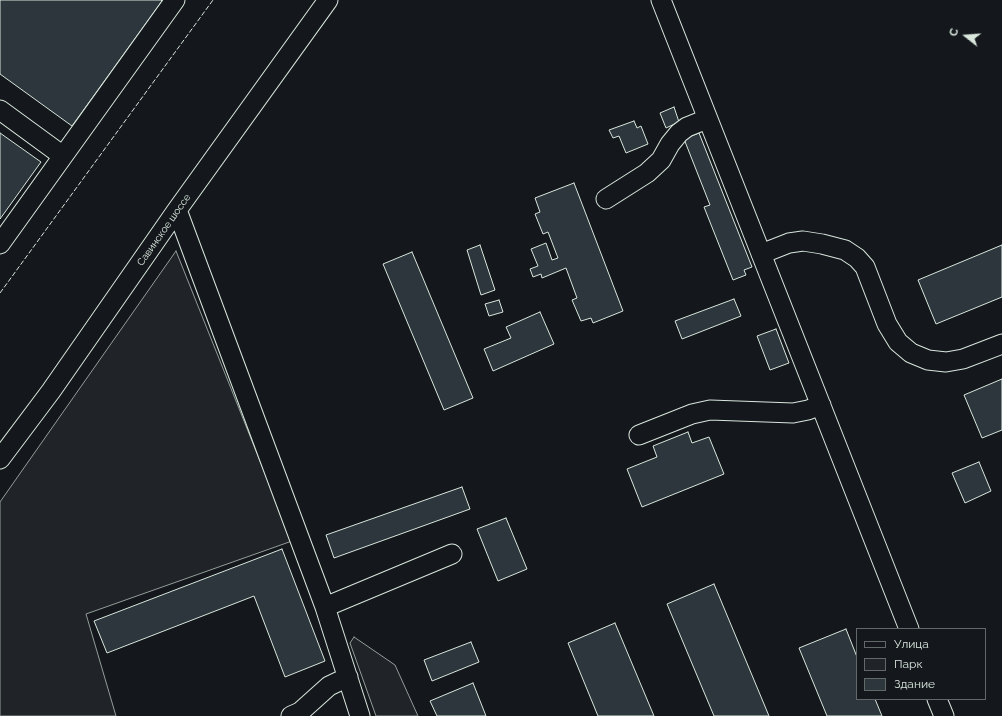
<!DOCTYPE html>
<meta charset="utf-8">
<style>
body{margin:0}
#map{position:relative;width:1002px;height:716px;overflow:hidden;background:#14181c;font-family:Raleway,sans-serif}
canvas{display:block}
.legend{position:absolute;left:856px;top:628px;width:130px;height:72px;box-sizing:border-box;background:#14181c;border:1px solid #626a69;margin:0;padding:5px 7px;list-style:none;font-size:12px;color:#d8e6dc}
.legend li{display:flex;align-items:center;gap:8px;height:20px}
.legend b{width:20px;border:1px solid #626a69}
.north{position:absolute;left:946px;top:16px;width:40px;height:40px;-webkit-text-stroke:3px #14181c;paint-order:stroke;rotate:287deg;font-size:11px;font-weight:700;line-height:16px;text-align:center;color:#d8e6dc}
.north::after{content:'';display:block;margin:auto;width:14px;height:18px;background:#d8e6dc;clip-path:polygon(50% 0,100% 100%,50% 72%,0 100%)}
</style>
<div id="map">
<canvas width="1002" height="716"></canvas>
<ul class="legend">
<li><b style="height:5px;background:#14181c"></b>Улица</li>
<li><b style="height:11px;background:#202428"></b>Парк</li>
<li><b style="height:11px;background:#2c363c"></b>Здание</li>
</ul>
<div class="north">С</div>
</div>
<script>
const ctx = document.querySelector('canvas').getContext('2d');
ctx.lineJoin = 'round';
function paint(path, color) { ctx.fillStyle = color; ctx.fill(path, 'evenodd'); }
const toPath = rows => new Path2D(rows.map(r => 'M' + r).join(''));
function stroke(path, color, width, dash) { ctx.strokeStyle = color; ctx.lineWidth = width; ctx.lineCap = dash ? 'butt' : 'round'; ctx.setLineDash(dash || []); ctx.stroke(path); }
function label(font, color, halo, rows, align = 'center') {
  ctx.font = font + ' Raleway,sans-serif'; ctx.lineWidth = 3; ctx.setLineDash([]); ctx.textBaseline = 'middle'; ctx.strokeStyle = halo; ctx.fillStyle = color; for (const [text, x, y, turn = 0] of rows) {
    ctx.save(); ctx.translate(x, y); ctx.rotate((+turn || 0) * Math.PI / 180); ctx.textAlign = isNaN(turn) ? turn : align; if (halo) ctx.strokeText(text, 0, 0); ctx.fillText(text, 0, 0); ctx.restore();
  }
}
const green = toPath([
 [176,251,292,541,86,614,116,716,0,716,0,502,176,251],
 [354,637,395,665,418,716,376,716,350,643,354,637]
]);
paint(green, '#202428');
stroke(green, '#939e99', 1);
const building = toPath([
 [0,0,161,0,162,1,72,126,0,74,0,0],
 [674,107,679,122,666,128,660,113,674,107],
 [634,121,637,128,641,126,648,144,626,153,619,136,613,138,609,130,634,121],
 [0,133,41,162,0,219,0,133],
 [699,133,752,267,744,270,746,275,733,280,704,207,710,205,684,139,699,133],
 [574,183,623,311,593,323,591,318,581,321,572,300,577,298,566,268,542,278,541,274,533,277,530,269,538,266,531,249,546,243,552,260,558,258,548,232,543,234,535,214,540,212,535,198,574,183],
 [480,245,495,290,481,295,467,250,480,245],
 [1002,245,1002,297,936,324,918,280,1002,245],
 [412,252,473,398,444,410,383,264,412,252],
 [734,299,741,316,682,339,675,321,734,299],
 [499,300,503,312,489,316,485,304,499,300],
 [540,312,554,344,493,371,484,349,511,338,506,327,540,312],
 [776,329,789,363,770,370,757,336,776,329],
 [1002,379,1002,430,982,438,964,395,1002,379],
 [688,432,692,443,709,437,724,474,642,507,627,469,657,457,653,446,688,432],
 [979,462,991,491,965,503,952,473,979,462],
 [462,487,470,509,334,558,326,535,462,487],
 [506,518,527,569,498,581,477,529,506,518],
 [282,549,325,661,285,677,254,596,107,653,94,621,282,549],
 [714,584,769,716,714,716,667,604,714,584],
 [615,623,654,716,598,716,568,643,615,623],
 [846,629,857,657,857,699,875,699,882,716,827,716,799,648,846,629],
 [471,642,479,662,432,681,424,660,471,642],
 [473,683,486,716,437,716,430,701,473,683]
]);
paint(building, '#2c363c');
stroke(building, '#d8e6dc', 1);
const minor = toPath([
 [661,0,909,629],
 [0,110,63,156],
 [606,199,647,173,661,160,670,144,679,133,687,127,707,119],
 [177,210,325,607,360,716],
 [0,244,175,0],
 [761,254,789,243,803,241,822,244,845,250,857,258,865,267,887,324,898,342,911,353,928,360,946,362,963,359,1002,344],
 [639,435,692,414,710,410,793,413,808,410,821,405],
 [0,459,51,391,177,210,328,0],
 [325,607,452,554],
 [937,699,944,716],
 [291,716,300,712,329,686,348,677]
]);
stroke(minor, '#d8e6dc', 21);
stroke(minor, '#14181c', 19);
stroke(toPath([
 [0,293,213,0]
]), '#d8e6dc', 1, [5, 2]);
label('10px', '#d8e6dc', '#14181c', [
 ["Савинское шоссе",164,230,-55]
]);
</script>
